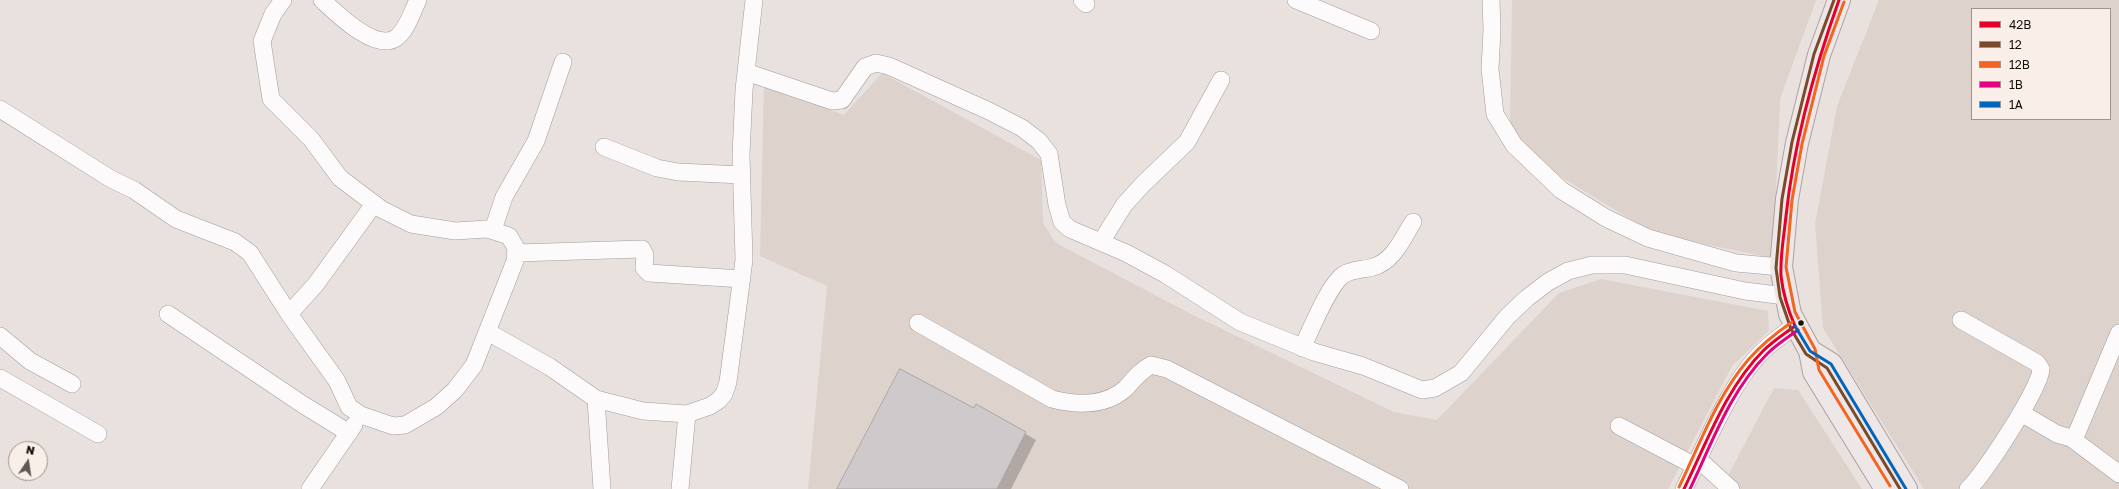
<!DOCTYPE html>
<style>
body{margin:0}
#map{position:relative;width:2119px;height:489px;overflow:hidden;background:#e8e1de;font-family:"Golos Text",sans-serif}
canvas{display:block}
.legend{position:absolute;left:1971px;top:8px;width:140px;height:112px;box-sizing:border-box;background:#f9eee8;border:1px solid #9d9590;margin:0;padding:5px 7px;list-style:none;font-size:12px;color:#120f0d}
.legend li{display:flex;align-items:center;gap:8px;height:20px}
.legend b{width:20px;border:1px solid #9d9590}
.north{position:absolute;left:8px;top:441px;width:40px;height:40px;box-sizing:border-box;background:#f9eee8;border:1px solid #9d9590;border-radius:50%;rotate:13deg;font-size:11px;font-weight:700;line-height:16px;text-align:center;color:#120f0d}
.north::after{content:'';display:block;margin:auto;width:14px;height:18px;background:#5d5856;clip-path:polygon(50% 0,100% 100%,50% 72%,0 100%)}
</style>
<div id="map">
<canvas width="2119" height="489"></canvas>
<ul class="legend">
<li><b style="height:5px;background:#e4002b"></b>42B</li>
<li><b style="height:5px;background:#7a4b2a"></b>12</li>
<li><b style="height:5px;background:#f26522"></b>12B</li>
<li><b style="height:5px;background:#e5007d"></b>1B</li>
<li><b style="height:5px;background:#0065bd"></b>1A</li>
</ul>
<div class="north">N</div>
</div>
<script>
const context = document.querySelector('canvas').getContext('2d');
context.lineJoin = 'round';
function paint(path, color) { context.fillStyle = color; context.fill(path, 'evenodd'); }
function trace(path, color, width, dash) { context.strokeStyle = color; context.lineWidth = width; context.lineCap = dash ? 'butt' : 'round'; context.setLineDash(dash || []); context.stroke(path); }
const built = new Path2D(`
 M 1512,0 L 1816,0 L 1780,99 L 1773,258 L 1655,234 L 1531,159 L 1510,127 Z
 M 1879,0 L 2119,0 L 2119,489 L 1924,489 L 1823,328 L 1815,224 L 1837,106 ZM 1972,9 L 2110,9 L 2110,119 L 1972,119 Z
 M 882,73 L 1041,160 L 1043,223 L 1056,243 L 1193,315 L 1394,412 L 1437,420 L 1559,293 L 1601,279 L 1768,311 L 1769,331 L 1732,366 L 1668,489 L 808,489 L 827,286 L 760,256 L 764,84 L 844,115 Z
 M 1774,388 L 1798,390 L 1862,489 L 1721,489 Z`);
const shadow = new Path2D(`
 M 976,405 L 1036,440 L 1011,489 L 838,489 L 974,409 Z`);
const building = new Path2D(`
 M 900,369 L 974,408 L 976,404 L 1026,432 L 997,489 L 837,489 Z`);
const minor = new Path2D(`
 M 322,0 C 336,13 375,52 396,38 C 407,30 412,12 418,0
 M 1082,0 L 1086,4
 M 1296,0 L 1371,31
 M 1491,0 L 1492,30 L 1490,69 L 1495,114 L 1514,145 L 1561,190 L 1606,218 L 1648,238 L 1736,263 L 1781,267
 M 746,72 L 832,101 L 842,100 L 865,67 L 876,63 L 889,66 L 989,111 L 1022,128 L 1039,141 L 1049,154 L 1057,205 L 1062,222 L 1070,229 L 1126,253 L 1165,274 L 1240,322 L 1314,352 L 1363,366 L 1422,390 L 1435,388 L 1461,373 L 1507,317 L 1527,298 L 1548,282 L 1568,271 L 1592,265 L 1625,265 L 1745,291 L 1785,296
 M 0,109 L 111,179 L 134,190 L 176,219 L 235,242 L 250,253 L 289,314 L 337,381 L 349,407 L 361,415 L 393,426 L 405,425 L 436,407 L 455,390 L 474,365 L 515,261 L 516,248 L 509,236 L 487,229 L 455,231 L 411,224 L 381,209 L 340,178 L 311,139 L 271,99 L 262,41 L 273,14 L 283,0
 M 604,147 L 657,168 L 678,172 L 742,175
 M 493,230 L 504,197 L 536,141 L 563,62
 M 1101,242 L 1124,205 L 1143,184 L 1187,142 L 1221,80
 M 517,253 L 642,249 L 645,255 L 644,268 L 649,273 L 742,279
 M 168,314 L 302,404 L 349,433
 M 289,314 L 316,284 L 374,204
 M 1961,320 L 2037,363 L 2041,369 C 2041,387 1983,476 1968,489
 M 918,323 L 1052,399 C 1076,405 1105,407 1126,388 C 1134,379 1140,371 1151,365 L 1167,369 L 1400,489
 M 488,332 L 550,367 L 596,399 L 643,411 L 687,414 L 710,406 L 719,400 L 724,394 L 728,382 L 744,260 L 741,155 L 744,90 L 754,0
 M 0,336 L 30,361 L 72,384
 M 1302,348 C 1311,330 1328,286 1343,275 C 1352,269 1363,270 1373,267 C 1393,262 1403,238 1413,222
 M 0,378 L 98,434
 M 596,399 L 602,489
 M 2021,413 L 2057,434 L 2071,438 L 2076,435 L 2119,333
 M 1619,426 L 1695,466
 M 2071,438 L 2119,474
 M 1698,459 L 1731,489
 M 310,489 L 354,425
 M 680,489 L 687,414
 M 1684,489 C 1704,449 1731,381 1763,351 C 1773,341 1784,334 1795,326`);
const major = new Path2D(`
 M 1839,0 L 1819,55 L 1797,143 L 1787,199 L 1781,267 L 1790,314 L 1810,351 L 1814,372 L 1886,489
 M 1810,351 L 1831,364 L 1906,489`);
const bus1 = new Path2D(`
 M 1795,326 C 1788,310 1783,294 1781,276 C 1780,256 1784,236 1786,216 C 1794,141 1814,70 1839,0
 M 1684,489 C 1707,442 1726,388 1763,351 C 1773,341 1784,334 1795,326`);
const bus2 = new Path2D(`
 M 1834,0 L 1814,54 L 1792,142 L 1782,199 L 1776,268 L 1780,297 L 1791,329 L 1806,354 L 1827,368 L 1900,489`);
const bus3 = new Path2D(`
 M 1844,2 L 1824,56 L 1802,144 L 1792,200 L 1786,267 L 1795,312 L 1815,349 L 1819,370 L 1890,486
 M 1679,487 C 1700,444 1717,396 1748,360 C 1761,345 1776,333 1792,322`);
const bus4 = new Path2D(`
 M 1690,489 C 1712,443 1730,391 1767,354 C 1776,345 1787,338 1798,330`);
const bus5 = new Path2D(`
 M 1795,326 L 1810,351 L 1831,364 L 1906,489`);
const markers = [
 [1801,323,3.5,"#120f0d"]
];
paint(built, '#ded2cc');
paint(shadow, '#0003');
paint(building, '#cecacb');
trace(building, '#aaa7a8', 1);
trace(minor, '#a29d9b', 18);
trace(major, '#aea1a1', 24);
trace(minor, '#fcfafa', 17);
trace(major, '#ede7e7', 22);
trace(bus1, '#e4002b', 3);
trace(bus2, '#7a4b2a', 3);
trace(bus3, '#f26522', 3);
trace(bus4, '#e5007d', 3);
trace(bus5, '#0065bd', 3);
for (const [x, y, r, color] of markers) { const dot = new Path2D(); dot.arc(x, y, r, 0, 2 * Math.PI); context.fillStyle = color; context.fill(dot); trace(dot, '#f9eee8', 1.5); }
</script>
